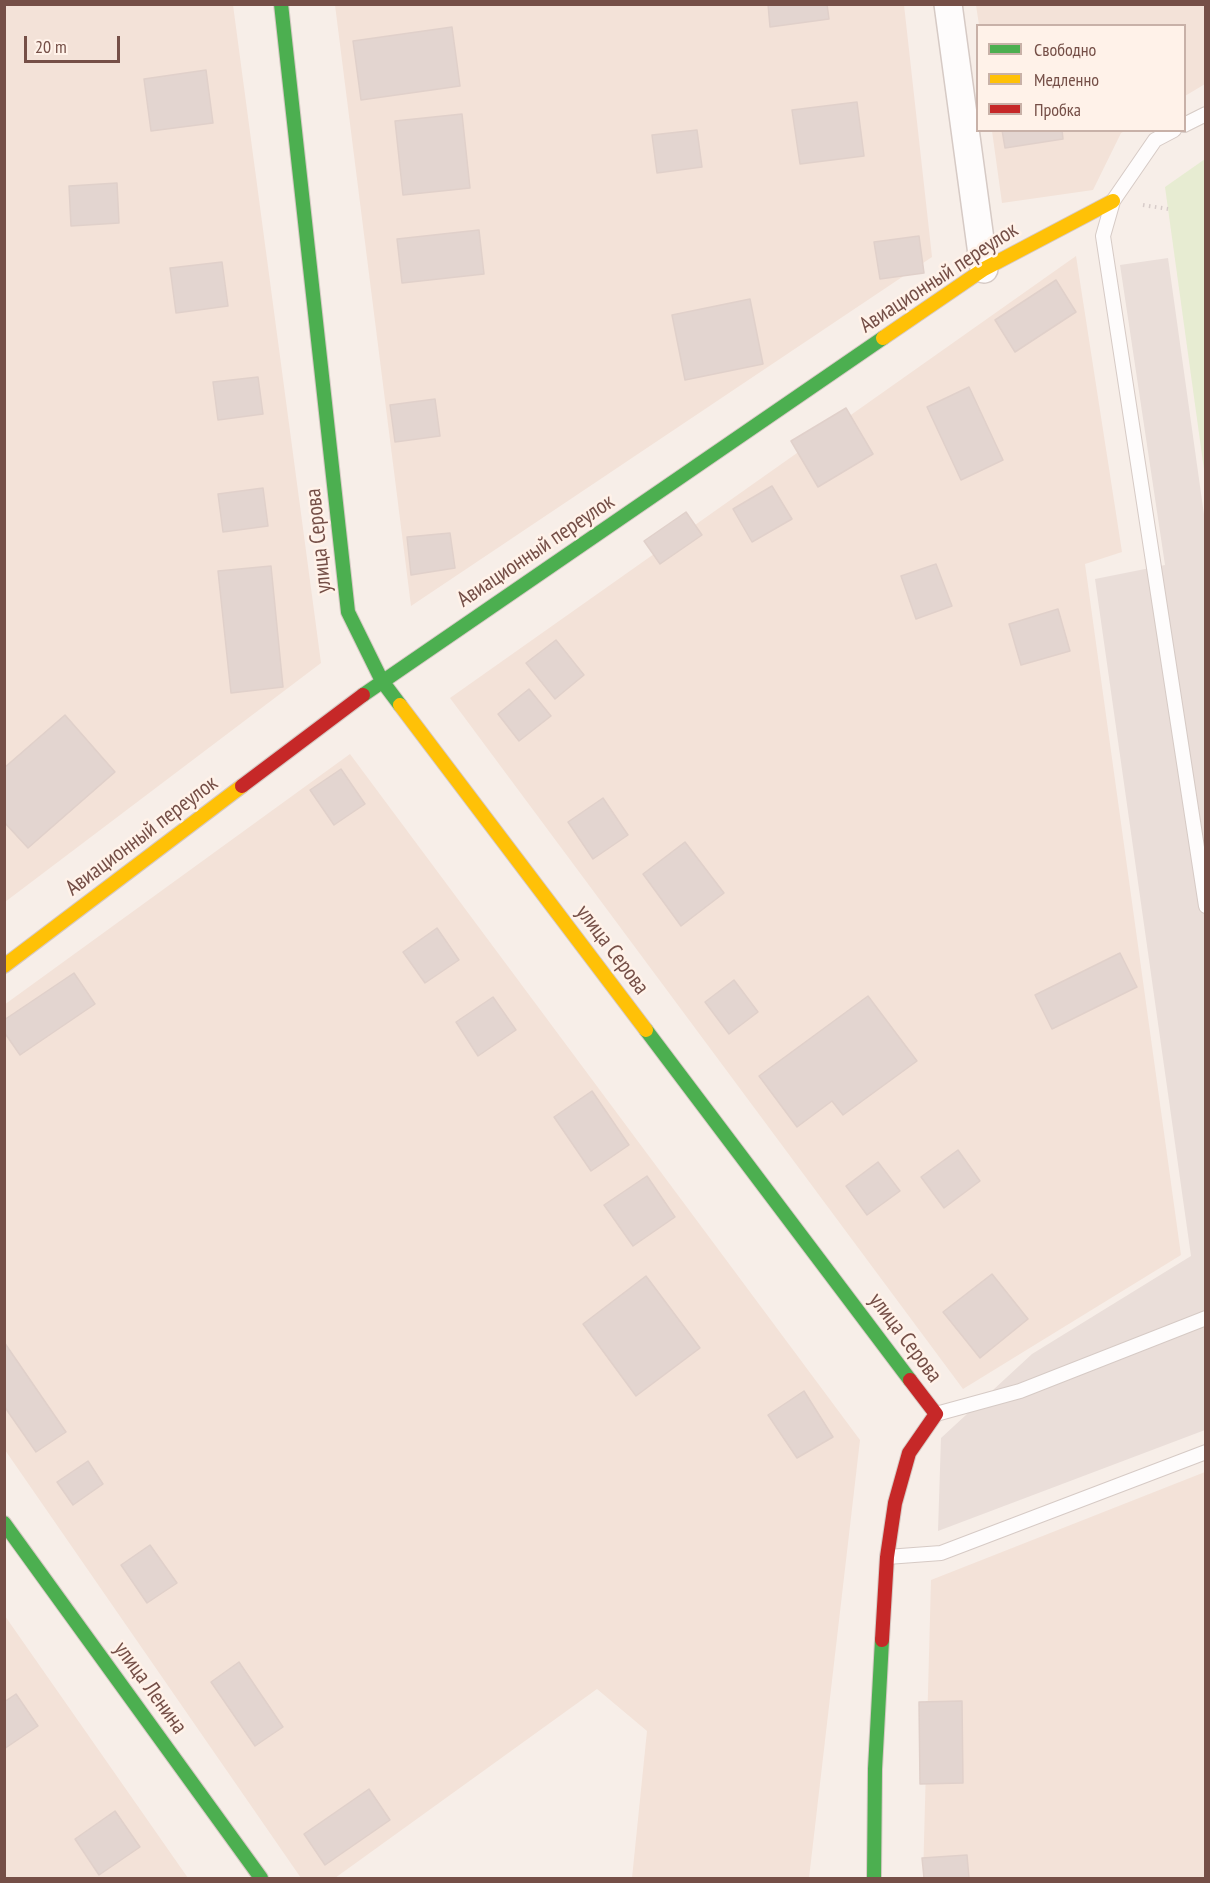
<!DOCTYPE html>
<meta charset="utf-8">
<style>
body{margin:0}
#map{position:relative;width:1210px;height:1883px;overflow:hidden;background:#f7eee8;font-family:"PT Sans Narrow",sans-serif}
canvas{display:block}
.frame{position:absolute;inset:0;border:6px solid #754f47;pointer-events:none}
.legend{position:absolute;left:976px;top:24px;width:210px;height:108px;box-sizing:border-box;background:#fff2e9;border:2px solid #c8b1a8;margin:0;padding:8px 10px;list-style:none;font-size:18px;color:#754f47}
.legend li{display:flex;align-items:center;gap:12px;height:30px}
.legend b{width:30px;border:2px solid #c8b1a8}
.scale{position:absolute;left:24px;top:36px;width:96px;height:27px;box-sizing:border-box;border:3px solid #754f47;border-top:0;padding-left:8px;font-size:18px;line-height:21px;white-space:nowrap;color:#754f47;-webkit-text-stroke:4px #fff2e9;paint-order:stroke}
</style>
<div id="map">
<canvas width="1210" height="1883"></canvas>
<div class="frame"></div>
<ul class="legend">
<li><b style="height:8px;background:#4caf50"></b>Свободно</li>
<li><b style="height:8px;background:#ffc107"></b>Медленно</li>
<li><b style="height:8px;background:#c62828"></b>Пробка</li>
</ul>
<div class="scale">20 m</div>
</div>
<script>
const context = document.querySelector('canvas').getContext('2d');
context.lineJoin = 'round';
function paint(path, color) { context.fillStyle = color; context.fill(path, 'evenodd'); }
function trace(path, color, width, dash) { context.strokeStyle = color; context.lineWidth = width; context.lineCap = dash ? 'butt' : 'round'; context.setLineDash(dash || []); context.stroke(path); }
function write(font, color, halo, rows, align = 'center') {
  context.font = font + ' "PT Sans Narrow",sans-serif'; context.lineWidth = 5; context.setLineDash([]); context.textBaseline = 'middle'; context.strokeStyle = halo; context.fillStyle = color; for (const [text, x, y, turn = 0] of rows) {
    context.save(); context.translate(x, y); context.rotate((+turn || 0) * Math.PI / 180); context.textAlign = isNaN(turn) ? turn : align; if (halo) context.strokeText(text, 0, 0); context.fillText(text, 0, 0); context.restore();
  }
}
const residential = new Path2D(`
 M 5,5 L 233,5 L 321,663 L 5,902 Z
 M 335,5 L 904,5 L 932,257 L 411,606 Z
 M 976,5 L 1205,5 L 1205,84 L 1185,96 L 1184,26 L 979,25 Z
 M 992,131 L 1125,131 L 1121,133 L 1093,190 L 1002,203 Z
 M 1076,256 L 1122,552 L 1085,564 L 1181,1255 L 963,1389 L 450,698 Z
 M 350,754 L 860,1440 L 809,1878 L 632,1878 L 647,1731 L 597,1689 L 335,1878 L 301,1878 L 5,1450 L 4,1005 Z
 M 1205,1472 L 1205,1878 L 923,1878 L 931,1580 Z
 M 5,1616 L 188,1878 L 5,1878 Z`);
const industrial = new Path2D(`
 M 1168,258 L 1206,529 L 1205,1430 L 938,1531 L 941,1438 L 1032,1354 L 1191,1256 L 1095,579 L 1165,565 L 1120,265 Z`);
const green = new Path2D(`
 M 1205,159 L 1205,477 L 1165,187 Z`);
const building = new Path2D(`
 M 768,4 L 827,4 L 829,19 L 770,27 Z
 M 452,27 L 460,86 L 361,100 L 353,41 Z
 M 206,70 L 213,123 L 151,131 L 144,79 Z
 M 857,102 L 864,156 L 800,164 L 792,110 Z
 M 462,114 L 470,188 L 403,195 L 395,121 Z
 M 697,130 L 702,167 L 657,173 L 652,135 Z
 M 1002,130 L 1062,130 L 1063,139 L 1005,148 Z
 M 117,183 L 119,223 L 71,226 L 69,186 Z
 M 479,230 L 484,274 L 402,283 L 397,239 Z
 M 919,236 L 924,273 L 880,279 L 874,242 Z
 M 222,262 L 228,306 L 176,313 L 170,268 Z
 M 1056,280 L 1076,312 L 1015,352 L 995,320 Z
 M 750,299 L 763,364 L 685,380 L 672,315 Z
 M 258,377 L 263,414 L 218,420 L 213,382 Z
 M 969,387 L 1003,460 L 961,480 L 927,407 Z
 M 435,399 L 440,436 L 395,442 L 390,405 Z
 M 846,408 L 873,454 L 818,487 L 791,441 Z
 M 772,486 L 792,519 L 752,542 L 733,509 Z
 M 263,488 L 268,526 L 223,532 L 218,494 Z
 M 686,512 L 702,535 L 660,564 L 644,541 Z
 M 450,533 L 455,568 L 411,575 L 407,537 Z
 M 936,564 L 952,606 L 916,619 L 901,576 Z
 M 271,566 L 283,687 L 231,693 L 218,571 Z
 M 1058,609 L 1070,651 L 1021,665 L 1009,624 Z
 M 556,640 L 584,675 L 555,699 L 526,663 Z
 M 529,689 L 551,716 L 519,741 L 498,714 Z
 M 65,715 L 115,772 L 28,848 L 4,822 L 4,768 Z
 M 341,769 L 365,804 L 334,825 L 310,790 Z
 M 603,798 L 628,835 L 593,859 L 568,822 Z
 M 685,842 L 724,893 L 681,926 L 643,874 Z
 M 437,928 L 459,960 L 425,983 L 403,952 Z
 M 1120,953 L 1137,987 L 1052,1029 L 1035,995 Z
 M 74,973 L 95,1004 L 20,1055 L 4,1032 L 4,1020 Z
 M 734,980 L 758,1012 L 729,1034 L 705,1002 Z
 M 868,996 L 917,1061 L 843,1115 L 832,1101 L 797,1127 L 759,1076 Z
 M 493,997 L 516,1030 L 478,1056 L 456,1022 Z
 M 592,1091 L 629,1145 L 591,1171 L 554,1117 Z
 M 958,1150 L 980,1181 L 944,1208 L 921,1177 Z
 M 878,1162 L 900,1191 L 867,1215 L 846,1186 Z
 M 647,1176 L 675,1217 L 633,1246 L 604,1205 Z
 M 992,1274 L 1028,1319 L 980,1358 L 943,1312 Z
 M 646,1276 L 700,1348 L 636,1396 L 583,1324 Z
 M 4,1342 L 66,1432 L 36,1452 L 4,1406 Z
 M 804,1391 L 833,1437 L 797,1458 L 768,1415 Z
 M 88,1461 L 103,1484 L 73,1505 L 57,1482 Z
 M 150,1545 L 177,1583 L 147,1603 L 121,1565 Z
 M 239,1662 L 283,1727 L 255,1746 L 211,1682 Z
 M 16,1694 L 38,1726 L 4,1749 L 4,1702 Z
 M 962,1701 L 963,1783 L 920,1784 L 919,1702 Z
 M 369,1789 L 390,1820 L 325,1865 L 304,1834 Z
 M 115,1811 L 140,1847 L 99,1875 L 75,1839 Z
 M 967,1855 L 969,1878 L 924,1878 L 922,1858 Z`);
const path = new Path2D(`
 M 1143,205 L 1168,209`);
const lane = new Path2D(`
 M 1184,125 L 1206,114
 M 1174,130 L 1155,140 L 1113,201 L 1103,236 L 1206,906
 M 936,1414 L 1020,1391 L 1206,1318
 M 887,1557 L 941,1553 L 1206,1452`);
const street = new Path2D(`
 M 948,4 L 984,269`);
const fast = new Path2D(`
 M 281,4 L 348,612 L 382,681 L 400,705
 M 363,695 L 883,338
 M 646,1030 L 910,1380
 M 4,1523 L 261,1878
 M 874,1878 L 875,1769 L 882,1640`);
const slow = new Path2D(`
 M 883,338 L 984,269 L 1113,201
 M 400,705 L 646,1030
 M 4,966 L 242,786`);
const jam = new Path2D(`
 M 242,786 L 363,695
 M 882,1640 L 887,1557 L 895,1503 L 909,1453 L 936,1414 L 910,1380`);
const streetNames = [
 ["Авиационный переулок",939,278,-33],
 ["улица Серова",319,541,-96],
 ["Авиационный переулок",536,551,-34],
 ["Авиационный переулок",142,836,-37],
 ["улица Серова",612,950,53],
 ["улица Серова",905,1338,53],
 ["улица Ленина",150,1688,54]
];
paint(residential, '#f3e2d8');
paint(industrial, '#eaded9');
paint(green, '#e7ecd2');
paint(building, '#e3d5d0');
trace(building, '#e0d0ca', 1.5);
trace(lane, '#d6cac5', 16);
trace(street, '#d6cac5', 30);
trace(fast, '#d6c9c4', 16);
trace(slow, '#d6c9c4', 16);
trace(jam, '#d6c9c4', 16);
trace(path, '#d7ccc9', 4, [1.5, 4.5]);
trace(lane, '#fefcfc', 14);
trace(street, '#fefcfc', 27);
trace(fast, '#4caf50', 14);
trace(slow, '#ffc107', 14);
trace(jam, '#c62828', 14);
write('22px', '#754f47', '#fff2e9', streetNames);
</script>
